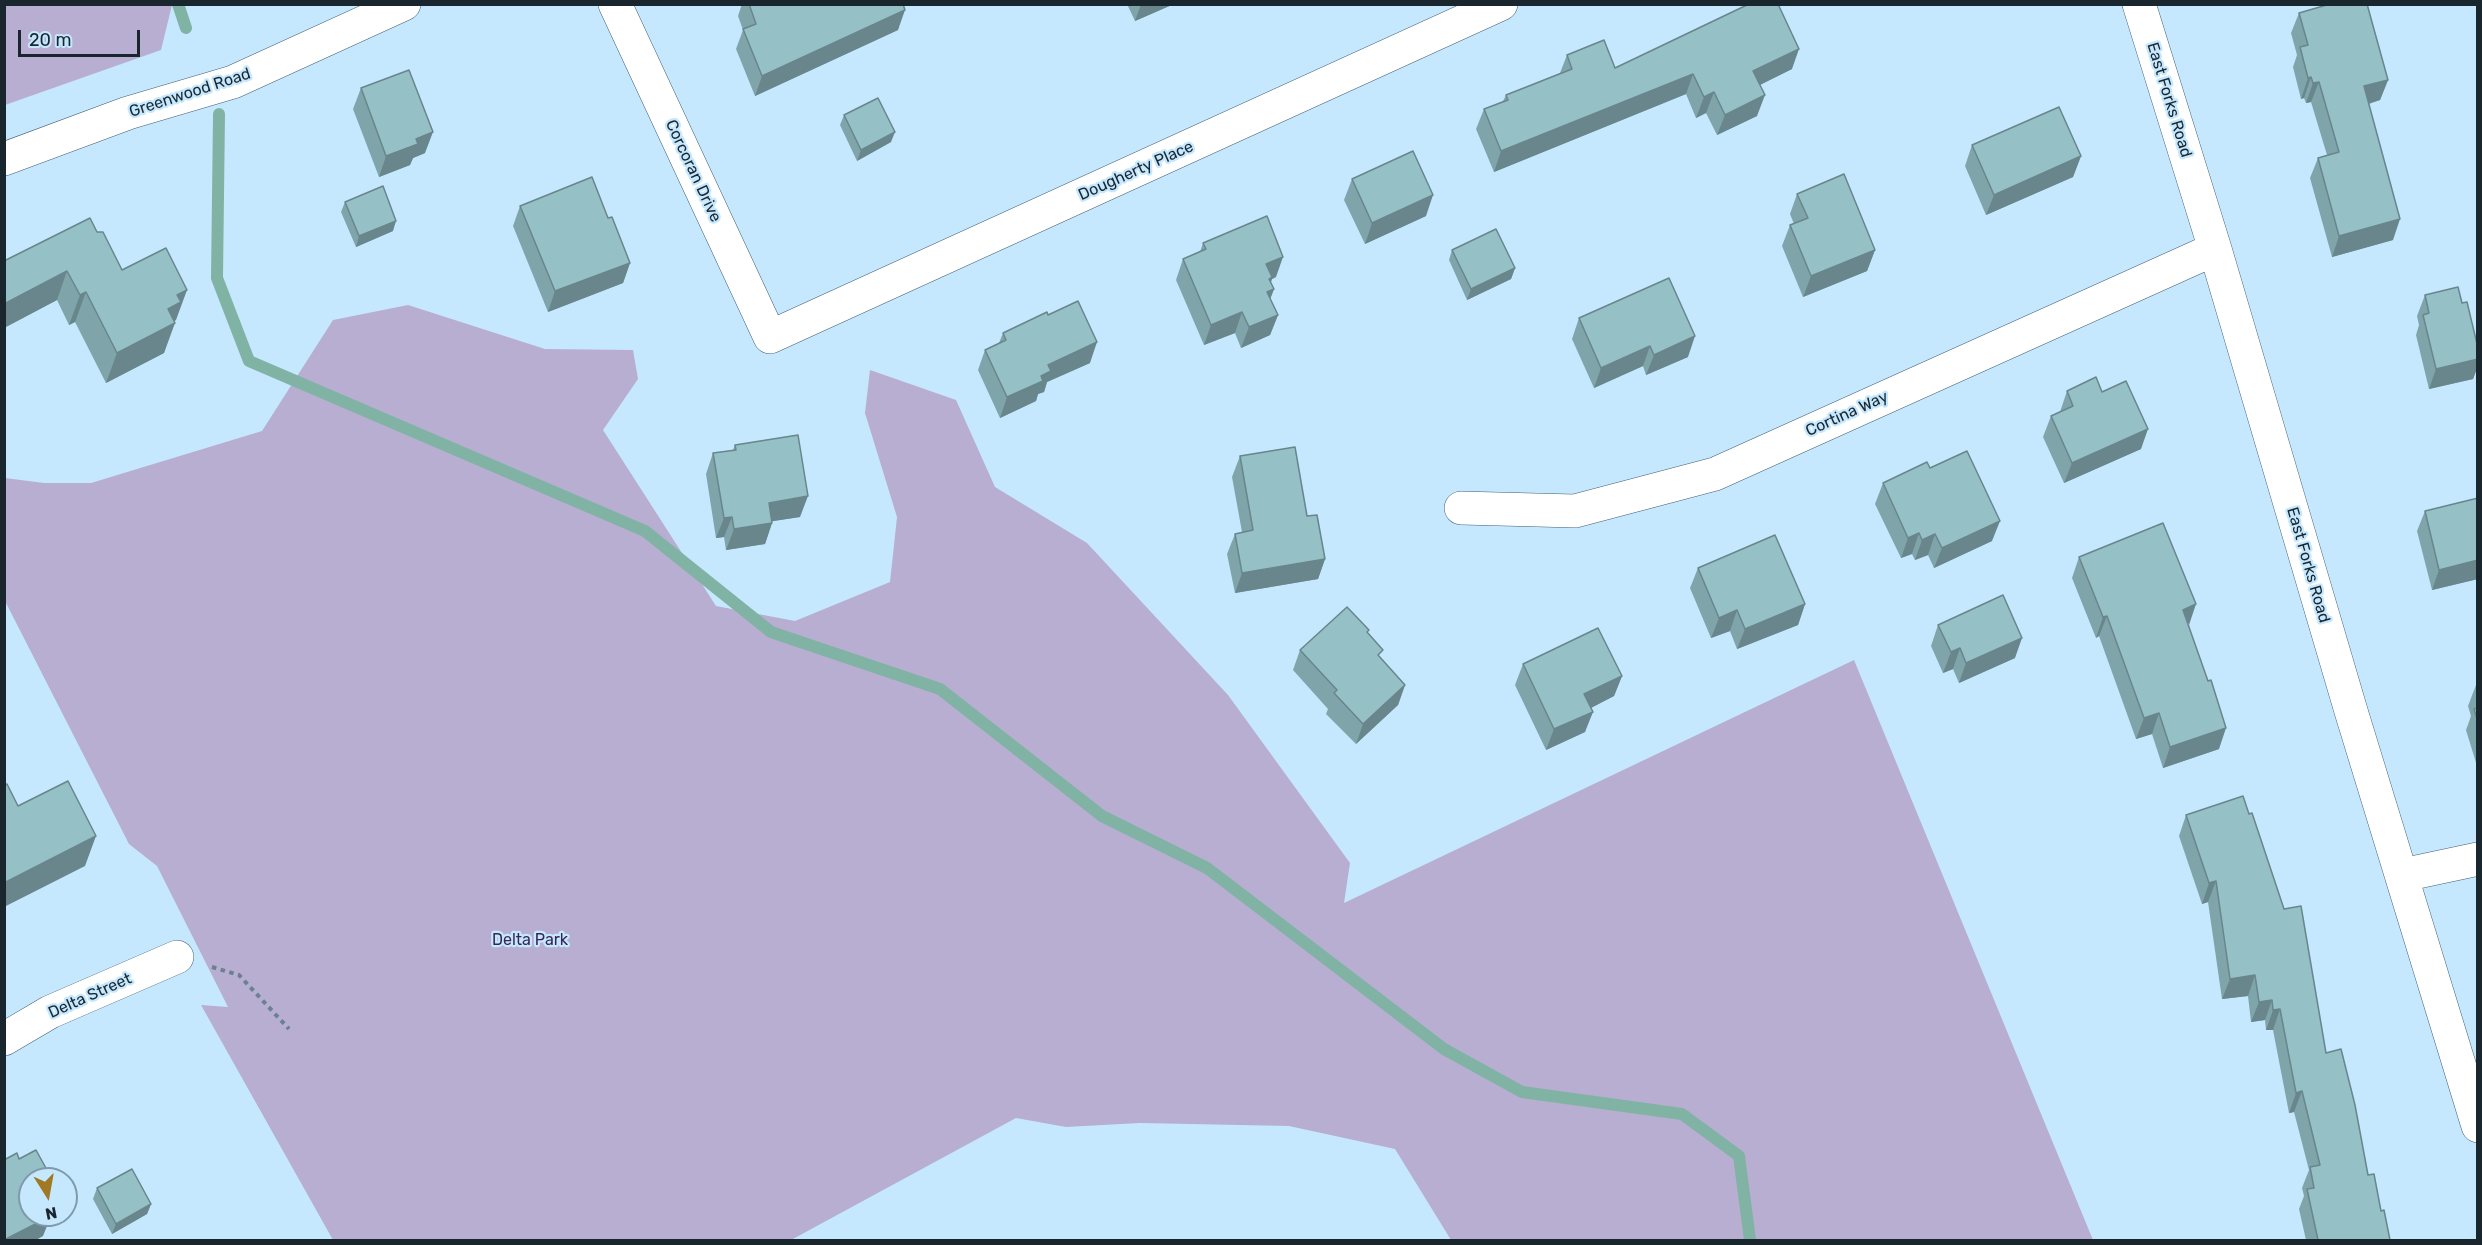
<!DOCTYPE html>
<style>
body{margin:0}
#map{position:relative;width:2482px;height:1245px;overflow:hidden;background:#c5e8ff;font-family:Rubik,sans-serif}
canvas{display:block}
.frame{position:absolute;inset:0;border:6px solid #19262e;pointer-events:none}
.north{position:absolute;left:18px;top:1167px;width:60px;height:60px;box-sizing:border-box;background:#c5e8ff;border:2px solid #809aab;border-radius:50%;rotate:169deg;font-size:16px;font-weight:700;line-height:24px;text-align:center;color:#19262e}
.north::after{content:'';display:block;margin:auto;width:21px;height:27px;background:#9f7926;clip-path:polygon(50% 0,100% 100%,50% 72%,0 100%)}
.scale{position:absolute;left:18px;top:30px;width:122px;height:27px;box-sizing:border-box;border:3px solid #19262e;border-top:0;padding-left:8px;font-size:18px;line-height:21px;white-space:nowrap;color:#19262e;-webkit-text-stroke:4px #c5e8ff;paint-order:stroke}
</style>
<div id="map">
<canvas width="2482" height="1245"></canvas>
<div class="frame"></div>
<div class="north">N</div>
<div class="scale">20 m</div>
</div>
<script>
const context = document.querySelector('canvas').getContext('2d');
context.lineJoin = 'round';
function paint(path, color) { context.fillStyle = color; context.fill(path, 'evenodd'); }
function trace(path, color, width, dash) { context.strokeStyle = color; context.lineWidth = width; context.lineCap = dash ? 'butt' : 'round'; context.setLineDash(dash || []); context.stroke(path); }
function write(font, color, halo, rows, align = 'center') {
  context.font = font + ' Rubik,sans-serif'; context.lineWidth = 4.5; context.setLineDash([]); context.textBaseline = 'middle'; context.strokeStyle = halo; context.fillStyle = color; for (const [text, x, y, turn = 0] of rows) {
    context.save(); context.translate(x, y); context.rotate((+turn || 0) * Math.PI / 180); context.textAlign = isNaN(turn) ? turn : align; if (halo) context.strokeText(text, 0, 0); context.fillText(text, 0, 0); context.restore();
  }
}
const green = new Path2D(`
 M 4,5 L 5,4 L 172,5 L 161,50 L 5,105 Z
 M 408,305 L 545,349 L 633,350 L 638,379 L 603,430 L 716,606 L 795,621 L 890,582 L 897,517 L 865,413 L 870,370 L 956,400 L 995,487 L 1087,543 L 1228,695 L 1350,863 L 1344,903 L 1854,660 L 2093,1240 L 1451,1240 L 1395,1149 L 1289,1126 L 1140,1123 L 1066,1127 L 1016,1118 L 791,1240 L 333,1240 L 201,1005 L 228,1007 L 157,866 L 129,844 L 5,601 L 5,478 L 44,483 L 91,483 L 262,431 L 333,320 Z`);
const stream = new Path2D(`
 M 178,4 L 186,28
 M 219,114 L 217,278 L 249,361 L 645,531 L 771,632 L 940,689 L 1102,816 L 1207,868 L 1444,1049 L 1522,1092 L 1682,1114 L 1739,1156 L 1750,1240`);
const path = new Path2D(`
 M 212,967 L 239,975 L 289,1029`);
const street = new Path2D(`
 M 615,4 L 770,337 L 1501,4
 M 2139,4 L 2215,249 L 2351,711 L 2478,1126
 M 4,159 L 128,113 L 233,82 L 404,4
 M 1461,508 L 1575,511 L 1715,474 L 2215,249
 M 2403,875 L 2478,859
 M 4,1039 L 50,1012 L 177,957`);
const wall = new Path2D(`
 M 742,4 L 903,4 L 898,30 L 755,96 L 736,49 L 743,30 L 738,16 Z
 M 1127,4 L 1174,4 L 1135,21 Z
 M 2299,13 L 2388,80 L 2380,100 L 2369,104 L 2393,240 L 2332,257 L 2310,178 L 2318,158 L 2327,155 L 2311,102 L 2306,103 L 2304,98 L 2301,99 L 2293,67 L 2297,55 L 2291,33 Z
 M 1567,55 L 1615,68 L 1792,69 L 1759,85 L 1757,116 L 1717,135 L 1706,113 L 1696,118 L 1686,94 L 1494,172 L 1476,129 L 1484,109 L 1503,101 L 1506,95 L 1560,73 Z
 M 361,88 L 425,153 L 413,158 L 410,165 L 379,177 L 353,109 Z
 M 844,115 L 891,142 L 857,161 L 840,125 Z
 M 1972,145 L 2081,156 L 2073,177 L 1986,215 L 1965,166 Z
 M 1352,179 L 1426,216 L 1365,244 L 1344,200 Z
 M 1797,194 L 1875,250 L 1867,271 L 1803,297 L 1782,246 L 1790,225 L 1794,224 L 1790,214 Z
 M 345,202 L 393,231 L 356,247 L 341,212 Z
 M 520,206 L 608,218 L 630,263 L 623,283 L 548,312 L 513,226 Z
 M 97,232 L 122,270 L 176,320 L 174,321 L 164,353 L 106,383 L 75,322 L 69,325 L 57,300 L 4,328 Z
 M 1203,243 L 1276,277 L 1272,279 L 1271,282 L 1274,289 L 1270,299 L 1278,315 L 1270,335 L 1241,348 L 1235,333 L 1204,345 L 1176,280 L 1183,259 L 1200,252 Z
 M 1452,250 L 1515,268 L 1511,279 L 1467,300 L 1449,260 Z
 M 2425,295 L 2462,303 L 2478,348 L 2478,366 L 2473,379 L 2429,389 L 2416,335 L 2419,325 L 2417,316 Z
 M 1048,315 L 1090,363 L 1047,382 L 1044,392 L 1038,394 L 1036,401 L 1000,418 L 978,370 L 985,350 L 999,343 L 1003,333 Z
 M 1579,318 L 1688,357 L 1646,375 L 1643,366 L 1594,388 L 1572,339 Z
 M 2067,391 L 2102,392 L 2141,449 L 2064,483 L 2043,437 L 2051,416 L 2060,412 Z
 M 735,445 L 800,517 L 772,521 L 772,523 L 765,544 L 726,550 L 724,537 L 716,538 L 706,474 L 713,453 L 733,450 Z
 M 1240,456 L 1307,516 L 1325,559 L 1318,579 L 1235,593 L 1227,554 L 1235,534 L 1242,532 L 1232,477 Z
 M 1930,468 L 1992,541 L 1934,568 L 1928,555 L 1915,560 L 1912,554 L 1901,558 L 1875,504 L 1883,483 Z
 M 2478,498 L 2478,579 L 2432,590 L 2417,531 L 2425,511 Z
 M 2079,557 L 2189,625 L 2219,749 L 2163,768 L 2152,734 L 2136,739 L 2099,636 L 2096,638 L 2072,578 Z
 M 1698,568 L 1805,604 L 1798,625 L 1737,649 L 1730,631 L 1711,638 L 1690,588 Z
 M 1938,625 L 2015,658 L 1959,683 L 1953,669 L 1943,673 L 1931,646 Z
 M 1368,633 L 1380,658 L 1405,685 L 1398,705 L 1356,744 L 1326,714 L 1328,709 L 1293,670 L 1300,650 Z
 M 1523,664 L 1622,676 L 1614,696 L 1591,708 L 1585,732 L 1546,750 L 1515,685 Z
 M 2476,685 L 2478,685 L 2478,766 L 2477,766 L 2466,730 L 2471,716 L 2468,706 Z
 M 2186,815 L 2326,1053 L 2368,1175 L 2381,1211 L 2390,1240 L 2306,1240 L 2299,1209 L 2304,1196 L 2302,1188 L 2309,1170 L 2294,1112 L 2289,1113 L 2273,1030 L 2266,1030 L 2265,1020 L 2251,1022 L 2248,996 L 2222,999 L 2208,902 L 2202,904 L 2179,836 Z
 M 97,1188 L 151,1204 L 147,1214 L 112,1234 L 93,1199 Z`);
const shadedWall = new Path2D(`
 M 1141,4 L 1174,4 L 1135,21 Z
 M 905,10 L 898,30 L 755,96 L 762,76 Z
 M 1799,49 L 1792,69 L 1746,92 L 1753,71 Z
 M 1693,74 L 1686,94 L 1494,172 L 1501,151 Z
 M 2311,77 L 2304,98 L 2301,99 L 2308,78 Z
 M 2388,80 L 2380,100 L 2357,107 L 2364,86 Z
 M 2319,82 L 2311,102 L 2306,103 L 2313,83 Z
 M 1714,92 L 1706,113 L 1696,118 L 1704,97 Z
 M 1765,95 L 1757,116 L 1717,135 L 1725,115 Z
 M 433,132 L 425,153 L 413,158 L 410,165 L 379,177 L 386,156 L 416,139 Z
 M 895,132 L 891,142 L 857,161 L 861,150 Z
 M 2081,156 L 2073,177 L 1986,215 L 1994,195 Z
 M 1433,195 L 1426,216 L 1365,244 L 1372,223 Z
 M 2400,219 L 2393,240 L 2332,257 L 2339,236 Z
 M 396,221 L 393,231 L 356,247 L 359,236 Z
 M 1875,250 L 1867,271 L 1803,297 L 1811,276 Z
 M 1283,257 L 1276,277 L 1272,279 L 1265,298 L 1266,264 Z
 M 630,263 L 623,283 L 548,312 L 555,291 Z
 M 1515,268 L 1511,279 L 1467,300 L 1471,289 Z
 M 67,271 L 57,300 L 4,328 L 4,304 Z
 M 1274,289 L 1266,310 L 1267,292 Z
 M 187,290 L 176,320 L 174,321 L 175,323 L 164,353 L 106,383 L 117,353 L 177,295 Z
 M 86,292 L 75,322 L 69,325 L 80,295 Z
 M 1242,312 L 1235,333 L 1204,345 L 1211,325 Z
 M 1278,315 L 1270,335 L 1241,348 L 1249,327 Z
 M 1695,336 L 1688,357 L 1646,375 L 1654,355 Z
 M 1097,342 L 1090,363 L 1047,382 L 1044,392 L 1038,394 L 1036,401 L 1000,418 L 1007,397 L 1041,376 L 1048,365 Z
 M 1650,346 L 1643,366 L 1594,388 L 1601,368 Z
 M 2478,359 L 2478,366 L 2473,379 L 2429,389 L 2436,369 Z
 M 2148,429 L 2141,449 L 2064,483 L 2072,463 Z
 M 808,496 L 800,517 L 761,523 L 769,503 Z
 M 732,517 L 724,537 L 716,538 L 724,518 Z
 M 2000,521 L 1992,541 L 1934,568 L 1942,548 Z
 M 772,523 L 765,544 L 726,550 L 734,529 Z
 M 1919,533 L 1912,554 L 1901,558 L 1908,538 Z
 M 1935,534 L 1928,555 L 1915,560 L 1922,540 Z
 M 1325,559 L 1318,579 L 1235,593 L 1242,573 Z
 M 2478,560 L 2478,579 L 2432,590 L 2439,570 Z
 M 1805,604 L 1798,625 L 1737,649 L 1745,629 Z
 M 2196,604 L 2189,625 L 2183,610 Z
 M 1737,610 L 1730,631 L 1711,638 L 1719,618 Z
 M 2107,616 L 2099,636 L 2096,638 L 2103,617 Z
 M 2022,638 L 2015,658 L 1959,683 L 1966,663 Z
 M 1960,648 L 1953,669 L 1943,673 L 1951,652 Z
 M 1622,676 L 1614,696 L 1577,715 L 1584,694 Z
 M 1405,685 L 1398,705 L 1356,744 L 1363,724 Z
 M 1593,712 L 1585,732 L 1546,750 L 1554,729 Z
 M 2159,713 L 2152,734 L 2136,739 L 2144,718 Z
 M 2226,728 L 2219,749 L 2163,768 L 2170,747 Z
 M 96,836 L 85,866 L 4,907 L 4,883 Z
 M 2216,881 L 2208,902 L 2202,904 L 2209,883 Z
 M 2255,975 L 2248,996 L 2222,999 L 2230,979 Z
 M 2272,1000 L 2265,1020 L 2251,1022 L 2259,1002 Z
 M 2280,1009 L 2273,1030 L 2266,1030 L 2273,1010 Z
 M 2302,1091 L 2294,1112 L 2289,1113 L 2296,1093 Z
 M 151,1204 L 147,1214 L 112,1234 L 116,1224 Z
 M 51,1216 L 43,1236 L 36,1240 L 5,1240 Z`);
const building = new Path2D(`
 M 749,4 L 903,4 L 905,10 L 762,76 L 743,29 L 756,24 Z
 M 1749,4 L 1778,4 L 1799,49 L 1753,71 L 1765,95 L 1725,115 L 1714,92 L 1704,97 L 1693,74 L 1501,151 L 1484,109 L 1508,100 L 1506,95 L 1572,69 L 1567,55 L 1604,40 L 1615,68 Z
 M 2330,4 L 2367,4 L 2388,80 L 2364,86 L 2400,219 L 2339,236 L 2318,158 L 2339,152 L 2319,82 L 2313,83 L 2311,77 L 2308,78 L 2300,47 L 2308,45 L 2299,13 Z
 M 409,70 L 433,132 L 416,139 L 418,144 L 386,156 L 361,88 Z
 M 878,98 L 895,132 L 861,150 L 844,115 Z
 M 2059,107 L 2081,156 L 1994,195 L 1972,145 Z
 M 1413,151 L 1433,195 L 1372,223 L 1352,179 Z
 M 1844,174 L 1875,250 L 1811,276 L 1790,225 L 1808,218 L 1797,194 Z
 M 592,177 L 608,218 L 612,217 L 630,263 L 555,291 L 520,206 Z
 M 383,186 L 396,221 L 359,236 L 345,202 Z
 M 1267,216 L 1283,257 L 1266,264 L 1272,277 L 1269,279 L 1274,289 L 1267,292 L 1278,315 L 1249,327 L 1242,312 L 1211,325 L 1183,259 L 1206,249 L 1203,243 Z
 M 90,218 L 97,232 L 103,232 L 122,270 L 166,248 L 187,290 L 177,295 L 181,302 L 168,309 L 175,323 L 117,353 L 86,292 L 80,295 L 67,271 L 4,304 L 4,261 Z
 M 1496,229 L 1515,268 L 1471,289 L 1452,250 Z
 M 1669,278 L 1695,336 L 1654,355 L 1650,346 L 1601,368 L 1579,318 Z
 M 2458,287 L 2462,303 L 2467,302 L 2478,348 L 2478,359 L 2436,369 L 2423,315 L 2429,313 L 2425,295 Z
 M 1078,301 L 1097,342 L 1048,365 L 1051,371 L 1041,376 L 1043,381 L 1007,397 L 985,350 L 1006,340 L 1003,333 L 1047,312 L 1048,315 Z
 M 2096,377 L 2102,392 L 2126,381 L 2148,429 L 2072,463 L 2051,416 L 2073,406 L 2067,391 Z
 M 798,435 L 808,496 L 769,503 L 772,523 L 734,529 L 732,517 L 724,518 L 713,453 L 736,450 L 735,445 Z
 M 1295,447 L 1307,516 L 1317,515 L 1325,559 L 1242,573 L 1235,534 L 1253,530 L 1240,456 Z
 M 1967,451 L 2000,521 L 1942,548 L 1935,534 L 1922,540 L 1919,533 L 1908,538 L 1883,483 L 1927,462 L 1930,468 Z
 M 2478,498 L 2478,560 L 2439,570 L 2425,511 Z
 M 2163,523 L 2196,604 L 2183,610 L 2208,681 L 2211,680 L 2226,728 L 2170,747 L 2159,713 L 2144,718 L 2107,616 L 2103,617 L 2079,557 Z
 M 1775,535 L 1805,604 L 1745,629 L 1737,610 L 1719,618 L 1698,568 Z
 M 2003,595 L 2022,638 L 1966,663 L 1960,648 L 1951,652 L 1938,625 Z
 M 1347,607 L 1369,630 L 1367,632 L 1383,650 L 1378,655 L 1405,685 L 1363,724 L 1334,693 L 1337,690 L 1300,650 Z
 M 1598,628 L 1622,676 L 1584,694 L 1593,712 L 1554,729 L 1523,664 Z
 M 2478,708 L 2478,722 L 2474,709 Z
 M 68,781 L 96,836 L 4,883 L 4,785 L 7,784 L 18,806 Z
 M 2243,796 L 2249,814 L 2252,813 L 2284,909 L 2301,906 L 2326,1053 L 2341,1049 L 2355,1105 L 2368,1175 L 2374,1174 L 2381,1211 L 2384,1210 L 2390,1240 L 2318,1240 L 2307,1189 L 2314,1188 L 2310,1167 L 2320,1165 L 2302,1091 L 2296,1093 L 2280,1009 L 2273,1010 L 2272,1000 L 2259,1002 L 2255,975 L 2230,979 L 2216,881 L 2209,883 L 2186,815 Z
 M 36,1150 L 52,1179 L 30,1179 L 30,1215 L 50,1215 L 51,1216 L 4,1240 L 4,1160 L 17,1153 L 19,1159 Z
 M 132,1169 L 151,1204 L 116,1224 L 97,1188 Z`);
const streetNames = [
 ["Greenwood Road",190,93,-18],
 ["East Forks Road",2169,100,73],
 ["Corcoran Drive",693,171,65],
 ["Dougherty Place",1136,171,-24],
 ["Cortina Way",1847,414,-24],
 ["East Forks Road",2308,565,74],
 ["Delta Street",90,996,-24]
];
const parkNames = [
 ["Delta Park",530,940]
];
paint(green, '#b8aed2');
trace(stream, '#81b3a5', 12);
trace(street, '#415f73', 34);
trace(path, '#698190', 4, [4.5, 4.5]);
trace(street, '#fff', 33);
paint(wall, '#7fa5aa');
paint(shadedWall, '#68868b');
paint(building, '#94c0c6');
trace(building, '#68868b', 1.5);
write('16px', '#19262e', '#c5e8ff', streetNames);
write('16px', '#382556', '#c5e8ff', parkNames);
</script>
